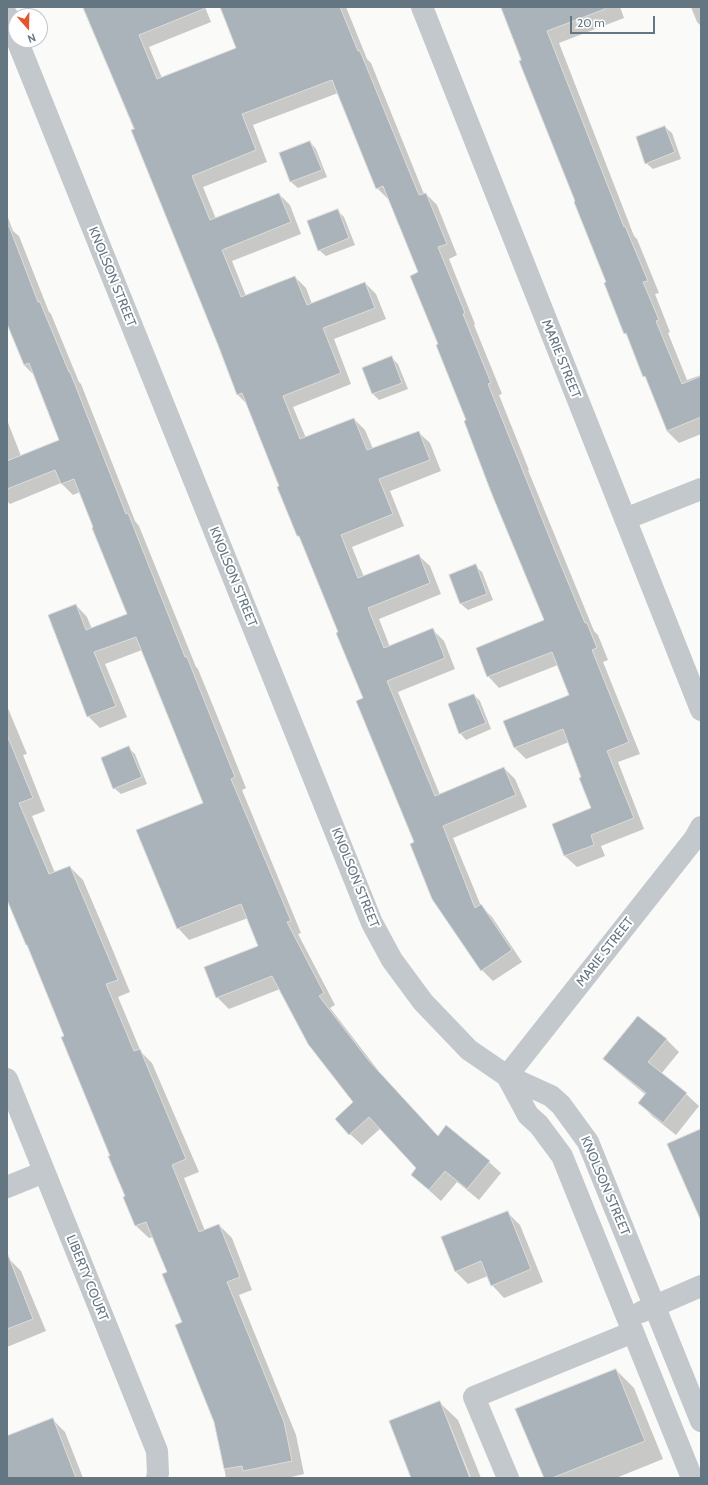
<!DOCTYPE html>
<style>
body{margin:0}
#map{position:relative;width:708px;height:1485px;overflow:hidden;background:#fafaf8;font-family:Cabin,sans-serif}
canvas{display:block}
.frame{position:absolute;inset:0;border:8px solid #657683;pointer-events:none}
.north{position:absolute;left:8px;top:8px;width:40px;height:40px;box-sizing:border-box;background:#fff;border:1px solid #c1c8cd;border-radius:50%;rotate:160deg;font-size:11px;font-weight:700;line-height:16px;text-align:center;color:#657683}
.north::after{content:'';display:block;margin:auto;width:14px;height:18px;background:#e4572e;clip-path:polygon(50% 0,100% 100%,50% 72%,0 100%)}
.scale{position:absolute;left:570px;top:16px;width:85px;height:18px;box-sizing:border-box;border:2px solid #657683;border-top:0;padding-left:5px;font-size:12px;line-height:14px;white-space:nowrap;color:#657683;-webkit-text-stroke:3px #fff;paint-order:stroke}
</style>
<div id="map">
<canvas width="708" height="1485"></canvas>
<div class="frame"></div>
<div class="north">N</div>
<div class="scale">20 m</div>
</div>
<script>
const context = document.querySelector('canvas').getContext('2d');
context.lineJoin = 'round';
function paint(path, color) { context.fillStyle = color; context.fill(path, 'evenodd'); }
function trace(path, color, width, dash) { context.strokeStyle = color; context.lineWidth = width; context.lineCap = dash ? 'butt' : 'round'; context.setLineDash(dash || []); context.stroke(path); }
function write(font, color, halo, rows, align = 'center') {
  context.font = font + ' Cabin,sans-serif'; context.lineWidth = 4; context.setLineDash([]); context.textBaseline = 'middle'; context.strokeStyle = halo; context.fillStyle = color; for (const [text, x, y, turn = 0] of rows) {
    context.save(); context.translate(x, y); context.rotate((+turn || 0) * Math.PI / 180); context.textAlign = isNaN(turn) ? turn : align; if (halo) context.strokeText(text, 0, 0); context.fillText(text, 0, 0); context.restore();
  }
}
const shadow = new Path2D(`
 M 85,7 L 205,7 L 211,22 L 149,47 L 162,78 L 237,48 L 232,7 L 346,7 L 367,59 L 371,63 L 424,194 L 426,194 L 437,205 L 457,255 L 449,259 L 475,324 L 474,325 L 502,394 L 499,395 L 529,470 L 528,470 L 594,631 L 598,635 L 608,660 L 603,662 L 640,754 L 618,762 L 644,829 L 601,846 L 605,856 L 577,867 L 565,856 L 553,825 L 593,809 L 569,742 L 526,759 L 515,748 L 505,722 L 570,696 L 558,665 L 499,688 L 488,676 L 545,621 L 439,345 L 420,273 L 390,199 L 388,199 L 377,188 L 338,93 L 253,125 L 267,162 L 203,187 L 216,219 L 279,194 L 290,205 L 301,234 L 232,261 L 246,296 L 295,277 L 306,288 L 312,304 L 365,283 L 376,294 L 386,319 L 334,339 L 351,384 L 293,407 L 306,438 L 354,419 L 365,430 L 373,449 L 418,432 L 430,443 L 441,471 L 390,491 L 404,526 L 352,547 L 364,577 L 418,555 L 430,566 L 441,594 L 379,619 L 390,647 L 433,630 L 444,641 L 455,669 L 398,692 L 440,795 L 504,768 L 515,779 L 527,807 L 453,838 L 481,906 L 492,917 L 522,962 L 493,981 L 482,970 L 415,843 L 340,633 L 302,540 L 298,536 L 281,487 L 248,405 L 238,395 L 136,129 Z
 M 502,7 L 620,7 L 624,18 L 559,43 L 634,236 L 637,239 L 659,293 L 655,294 L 670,332 L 668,333 L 687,380 L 701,375 L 701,434 L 679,443 L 667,431 L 646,378 L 644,376 L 628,336 L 625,333 L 608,282 Z
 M 691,7 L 701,7 L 701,26 L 697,22 Z
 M 665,127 L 672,133 L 681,159 L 653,169 L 646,163 Z
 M 310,142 L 316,149 L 327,177 L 298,188 L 291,182 L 280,154 Z
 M 338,211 L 344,217 L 355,245 L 326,256 L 319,250 Z
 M 7,215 L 13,231 L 19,236 L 49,312 L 51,314 L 79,382 L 81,384 L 135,521 L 139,526 L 196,667 L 198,669 L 218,718 L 246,788 L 242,790 L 301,933 L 298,934 L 335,1005 L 330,1008 L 381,1074 L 438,1137 L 489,1162 L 501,1173 L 479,1200 L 457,1182 L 441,1201 L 412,1175 L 417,1168 L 381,1128 L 362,1145 L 350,1134 L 354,1103 L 280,989 L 229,1009 L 217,997 L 260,946 L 248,918 L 189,940 L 178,928 L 205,804 L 142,650 L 105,664 L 127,717 L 100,728 L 88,716 L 76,605 L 87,617 L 92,629 L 128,615 L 80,492 L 73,495 L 61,483 L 10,504 L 7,501 L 7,420 L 21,456 L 60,441 L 35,376 L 24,365 L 7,322 Z
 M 392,358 L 398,364 L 408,389 L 379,400 L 373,394 Z
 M 475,566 L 482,572 L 493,600 L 468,610 L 461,604 L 450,576 Z
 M 474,695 L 480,701 L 491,729 L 466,740 L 460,733 Z
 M 7,706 L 27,754 L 23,755 L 45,811 L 32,816 L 55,873 L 70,867 L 83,880 L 109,941 L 130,992 L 118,997 L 141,1052 L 152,1063 L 199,1172 L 184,1178 L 205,1231 L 219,1225 L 232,1238 L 252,1290 L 239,1295 L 296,1435 L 304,1474 L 287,1478 L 226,1478 L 215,1421 L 168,1272 L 153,1237 L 149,1238 L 136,1226 L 111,1156 L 65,1037 L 29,947 L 7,899 Z
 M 129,748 L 135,754 L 147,784 L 121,794 L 114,788 Z
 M 666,1039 L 679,1052 L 661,1074 L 686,1094 L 699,1106 L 676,1135 L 652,1116 L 640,1103 L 646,1095 L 617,1071 L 604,1059 Z
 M 507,1212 L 520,1225 L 543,1282 L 504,1298 L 492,1285 L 488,1276 L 468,1284 L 455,1271 Z
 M 7,1258 L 8,1258 L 21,1271 L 46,1331 L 7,1347 Z
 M 616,1370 L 634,1388 L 663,1459 L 616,1478 L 545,1478 Z
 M 439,1402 L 458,1420 L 481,1478 L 471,1478 L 449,1423 L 447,1423 L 469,1478 L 413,1478 Z
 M 52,1419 L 65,1432 L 83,1478 L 7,1478 L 7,1437 Z`);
const building = new Path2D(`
 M 83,7 L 206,7 L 206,8 L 139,35 L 157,79 L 236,48 L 220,7 L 340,7 L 358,51 L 360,51 L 419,195 L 426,193 L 447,244 L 438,247 L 465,313 L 463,314 L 491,383 L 488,384 L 555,551 L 585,623 L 587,623 L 597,648 L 592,650 L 629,742 L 607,751 L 634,818 L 591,835 L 594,845 L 564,856 L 552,824 L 591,808 L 579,778 L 581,777 L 563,729 L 514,748 L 503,721 L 569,695 L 552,652 L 487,677 L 476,648 L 544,620 L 491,492 L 464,421 L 466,420 L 436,345 L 438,344 L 410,276 L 418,272 L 383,186 L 376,189 L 332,80 L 242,114 L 256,150 L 192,176 L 210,220 L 279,193 L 291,222 L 222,250 L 241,297 L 295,276 L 307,305 L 365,282 L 375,308 L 323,328 L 341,373 L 283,396 L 300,439 L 354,418 L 367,450 L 419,431 L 430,460 L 379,479 L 393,514 L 341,535 L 358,578 L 419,554 L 430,583 L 368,608 L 384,648 L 433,628 L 445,658 L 387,681 L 435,796 L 504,767 L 516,795 L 443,826 L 475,908 L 481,904 L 512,950 L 481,971 L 432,899 L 410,844 L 414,842 L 356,701 L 363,698 L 336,633 L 338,632 L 299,536 L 297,536 L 277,487 L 279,486 L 242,393 L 237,395 L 218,345 L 131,130 L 134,129 Z
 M 501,7 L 605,7 L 605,9 L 547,31 L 624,227 L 625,226 L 648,281 L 643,282 L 659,320 L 656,321 L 682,384 L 701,376 L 701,417 L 667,431 L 645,376 L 643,377 L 626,333 L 624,334 L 604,283 L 606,282 L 574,202 L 575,201 L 519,61 L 521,60 Z
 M 665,126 L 675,152 L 645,164 L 636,137 Z
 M 310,141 L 322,170 L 290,182 L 279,153 Z
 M 338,209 L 349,238 L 318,251 L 307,221 Z
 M 7,226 L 9,226 L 38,302 L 40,302 L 69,372 L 70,372 L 126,514 L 128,513 L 185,657 L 187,657 L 206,705 L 235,777 L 231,779 L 291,921 L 287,922 L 324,993 L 319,996 L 369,1061 L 438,1136 L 446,1125 L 490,1161 L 467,1189 L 445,1171 L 429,1190 L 411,1175 L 416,1168 L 369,1117 L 349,1135 L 335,1119 L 353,1102 L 308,1044 L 272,976 L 216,998 L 204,967 L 258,946 L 241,904 L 177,929 L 136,830 L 203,803 L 136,637 L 94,652 L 116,706 L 87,717 L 48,615 L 76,604 L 86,630 L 127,614 L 92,528 L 93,527 L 74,479 L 61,484 L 55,470 L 7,489 L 7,461 L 59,440 L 29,363 L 24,365 L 7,324 Z
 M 392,356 L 402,383 L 372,394 L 362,368 Z
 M 476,564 L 487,594 L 460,604 L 449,575 Z
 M 474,694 L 486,723 L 459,734 L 448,704 Z
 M 7,735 L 33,798 L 19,803 L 49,874 L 70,866 L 118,980 L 106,984 L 134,1051 L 140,1049 L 186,1159 L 172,1165 L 199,1232 L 219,1224 L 240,1277 L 227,1282 L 284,1422 L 292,1461 L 243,1471 L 242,1466 L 224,1469 L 214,1422 L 175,1325 L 182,1322 L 162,1274 L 167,1272 L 146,1222 L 135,1226 L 123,1197 L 125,1196 L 108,1156 L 110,1156 L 61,1037 L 64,1036 L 27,945 L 26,945 L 7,900 Z
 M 129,746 L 142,777 L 113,789 L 101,758 Z
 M 638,1016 L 667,1039 L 648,1062 L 687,1093 L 663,1123 L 638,1103 L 646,1093 L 603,1059 Z
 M 701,1129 L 701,1221 L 667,1144 Z
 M 508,1211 L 531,1269 L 491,1286 L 481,1261 L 455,1272 L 441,1237 Z
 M 8,1255 L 33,1319 L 7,1329 L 7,1256 Z
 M 616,1369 L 645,1441 L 552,1478 L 544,1478 L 515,1409 Z
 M 440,1401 L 470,1478 L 411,1478 L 389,1421 Z
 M 53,1418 L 76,1478 L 7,1478 L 7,1436 Z`);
const minor = new Path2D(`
 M 422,7 L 701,710
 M 7,15 L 16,38
 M 17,40 L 372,923 L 392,960 L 423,1002 L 469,1050 L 507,1076 L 551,1096 L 561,1105 L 588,1142 L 701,1421
 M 625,519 L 701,489
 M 507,1076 L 528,1115 L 539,1125 L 562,1156 L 692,1478
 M 507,1076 L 695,838 L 701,827
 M 7,1079 L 157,1451 L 158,1473 L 157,1478
 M 7,1187 L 44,1172
 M 641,1312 L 701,1286
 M 508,1478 L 474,1397 L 633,1332`);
const streetNames = [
 ["KNOLSON STREET",112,277,68],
 ["MARIE STREET",561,359,68],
 ["KNOLSON STREET",233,577,68],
 ["KNOLSON STREET",355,878,68],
 ["MARIE STREET",605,952,-52],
 ["KNOLSON STREET",605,1186,67],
 ["LIBERTY COURT",87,1278,68]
];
paint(shadow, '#0003');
paint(building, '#aab3b9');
trace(building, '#dcdcda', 1);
trace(minor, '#c3c8cc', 22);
write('13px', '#657683', '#fff', streetNames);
</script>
